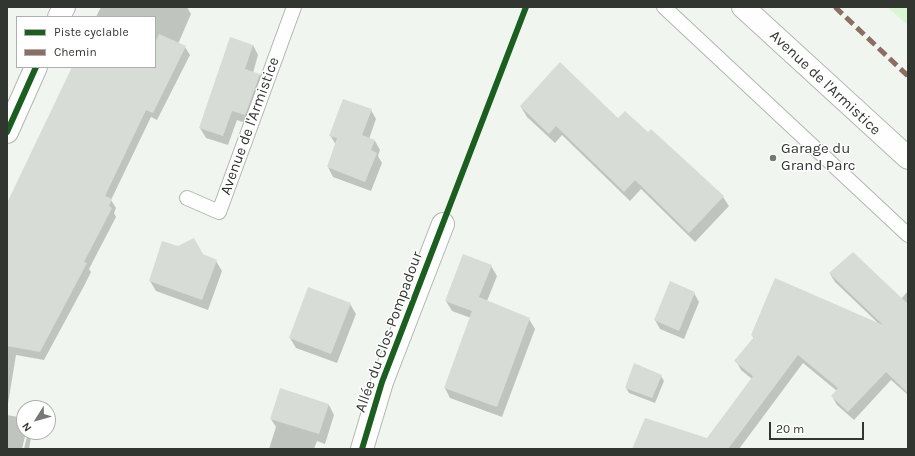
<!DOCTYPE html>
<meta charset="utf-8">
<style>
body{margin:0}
#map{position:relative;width:915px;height:456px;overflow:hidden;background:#f0f6ef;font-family:Karla,sans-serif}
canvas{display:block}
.frame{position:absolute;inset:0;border:8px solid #323631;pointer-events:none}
.legend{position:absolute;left:16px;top:16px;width:140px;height:52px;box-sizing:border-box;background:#fff;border:1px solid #adafad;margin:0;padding:5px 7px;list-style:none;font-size:12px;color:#323631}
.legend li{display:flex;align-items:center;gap:8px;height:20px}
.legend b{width:20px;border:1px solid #adafad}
.north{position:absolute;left:16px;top:400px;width:40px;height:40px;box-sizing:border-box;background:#fff;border:1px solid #adafad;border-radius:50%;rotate:233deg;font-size:11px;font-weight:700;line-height:16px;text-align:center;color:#323631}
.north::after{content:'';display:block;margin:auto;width:14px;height:18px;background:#747974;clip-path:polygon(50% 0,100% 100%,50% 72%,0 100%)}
.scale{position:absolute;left:769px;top:422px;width:95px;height:18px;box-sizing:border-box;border:2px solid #323631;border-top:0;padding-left:5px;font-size:12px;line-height:14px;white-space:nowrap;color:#323631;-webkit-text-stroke:3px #fff;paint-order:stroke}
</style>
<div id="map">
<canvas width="915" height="456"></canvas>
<div class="frame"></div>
<ul class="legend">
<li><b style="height:5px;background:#1b5e20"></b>Piste cyclable</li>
<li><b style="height:5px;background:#8d6e63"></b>Chemin</li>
</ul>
<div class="north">N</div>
<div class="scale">20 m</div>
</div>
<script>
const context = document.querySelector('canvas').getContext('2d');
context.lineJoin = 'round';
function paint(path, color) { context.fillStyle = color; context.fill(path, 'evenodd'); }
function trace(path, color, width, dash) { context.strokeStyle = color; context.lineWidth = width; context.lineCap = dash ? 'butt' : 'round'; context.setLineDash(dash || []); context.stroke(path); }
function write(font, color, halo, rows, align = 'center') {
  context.font = font + ' Karla,sans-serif'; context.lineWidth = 3; context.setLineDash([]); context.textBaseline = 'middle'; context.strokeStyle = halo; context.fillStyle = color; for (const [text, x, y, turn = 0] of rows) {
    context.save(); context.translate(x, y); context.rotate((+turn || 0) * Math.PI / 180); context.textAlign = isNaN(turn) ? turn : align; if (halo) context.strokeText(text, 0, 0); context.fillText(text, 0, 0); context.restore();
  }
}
const green = new Path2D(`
 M 887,7 L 908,7 L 908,25 Z`);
const shadow = new Path2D(`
 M 101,7 L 187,7 L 191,14 L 178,44 L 185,47 L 190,55 L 157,120 L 151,117 L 111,200 L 116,208 L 114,213 L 116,217 L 89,269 L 91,272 L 84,286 L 44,360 L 16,355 L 7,410 L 7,207 L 73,67 L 155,67 L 155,17 L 96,17 Z
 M 253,45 L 258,55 L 253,73 L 260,75 L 265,85 L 251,125 L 237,120 L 228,145 L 206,138 L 200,128 Z
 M 521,107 L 618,119 L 648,133 L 723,197 L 729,206 L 695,242 L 641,189 L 630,201 L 562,135 L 555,143 L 527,117 Z
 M 371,110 L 376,119 L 369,139 L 375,141 L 380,150 L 378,156 L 382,163 L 371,191 L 333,177 L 328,167 L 336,145 L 330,135 Z
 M 203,255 L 216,261 L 222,271 L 208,310 L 156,291 L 150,281 Z
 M 491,266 L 497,276 L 487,301 L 529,319 L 535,329 L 502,417 L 450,398 L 445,388 L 471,318 L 452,311 L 446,301 Z
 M 830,274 L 901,299 L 908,291 L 908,395 L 891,380 L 854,420 L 837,405 L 832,396 L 837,391 L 803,363 L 739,449 L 633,449 L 707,439 L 752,379 L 741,370 L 736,361 L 754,339 L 752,335 L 879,324 L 835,282 Z
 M 694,293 L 699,302 L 684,339 L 660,329 L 655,320 Z
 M 350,304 L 356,314 L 337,363 L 296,348 L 290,338 Z
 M 661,376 L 664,381 L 655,403 L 629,393 L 626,388 Z
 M 329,405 L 334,415 L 325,444 L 317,441 L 314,449 L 269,449 L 276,427 L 271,419 Z
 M 7,415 L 24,418 L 24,432 L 26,432 L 22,449 L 7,449 Z
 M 28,432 L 32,432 L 29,449 L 24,449 Z`);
const building = new Path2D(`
 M 159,34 L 186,46 L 153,113 L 146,110 L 105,196 L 112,199 L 109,206 L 112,208 L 84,262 L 87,263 L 40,352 L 7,346 L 7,203 L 72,67 L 155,67 L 155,43 Z
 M 230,37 L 253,45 L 245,69 L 260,74 L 245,115 L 232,111 L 223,136 L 199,128 Z
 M 560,62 L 618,118 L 625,111 L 648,132 L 651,129 L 724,196 L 689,233 L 635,180 L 624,192 L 556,126 L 549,134 L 520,106 Z
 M 343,99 L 372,109 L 362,135 L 375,140 L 371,150 L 377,153 L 365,182 L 327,167 L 337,138 L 329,136 Z
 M 194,238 L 203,254 L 217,260 L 202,300 L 149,281 L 162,241 L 178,246 Z
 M 853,252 L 908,304 L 908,393 L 886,372 L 848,412 L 831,396 L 838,388 L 798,355 L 728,449 L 632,449 L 645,418 L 707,438 L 753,376 L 734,361 L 754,337 L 751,335 L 775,278 L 883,325 L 829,273 Z
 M 463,254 L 492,265 L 479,297 L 530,318 L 497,407 L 444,388 L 472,311 L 445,301 Z
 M 670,281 L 695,292 L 679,331 L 654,320 Z
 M 308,287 L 351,303 L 331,354 L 289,338 Z
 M 634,363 L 662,375 L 652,398 L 625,388 Z
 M 280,388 L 329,404 L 319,434 L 270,419 Z`);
const lane = new Path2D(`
 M 664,7 L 908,235
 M 187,198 L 219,212 L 294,7`);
const street = new Path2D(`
 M 59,17 L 64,7
 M 7,132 L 36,67
 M 362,449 L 382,382 L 443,224`);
const secondary = new Path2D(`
 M 743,7 L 908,158`);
const quiet = new Path2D(`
 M 835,7 L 908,76`);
const cycleway = new Path2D(`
 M 7,132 L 36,67
 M 362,449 L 382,382 L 526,7`);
const markers = [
 [773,158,4,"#747974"]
];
const streetNames = [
 ["Avenue de l'Armistice",825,83,43],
 ["Avenue de l'Armistice",250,126,-70],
 ["Allée du Clos Pompadour",389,332,-70]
];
const poiNames = [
 ["Garage du",781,149],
 ["Grand Parc",781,166]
];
paint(green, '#d9f5d2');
paint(shadow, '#0003');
paint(building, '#d7dcd6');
trace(lane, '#b2b7b1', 16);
trace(street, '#b2b7b1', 24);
trace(secondary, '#b2b7b1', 24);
trace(lane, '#fdfefd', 14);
trace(street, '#fdfefd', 22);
trace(secondary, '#fdfefd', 22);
trace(quiet, '#8d6e63', 5, [10, 5]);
trace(cycleway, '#1b5e20', 6);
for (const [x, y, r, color] of markers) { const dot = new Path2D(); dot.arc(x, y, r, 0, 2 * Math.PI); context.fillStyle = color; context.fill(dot); trace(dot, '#fff', 1.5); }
write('15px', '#323631', '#fff', streetNames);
write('15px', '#323631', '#fff', poiNames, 'left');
</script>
